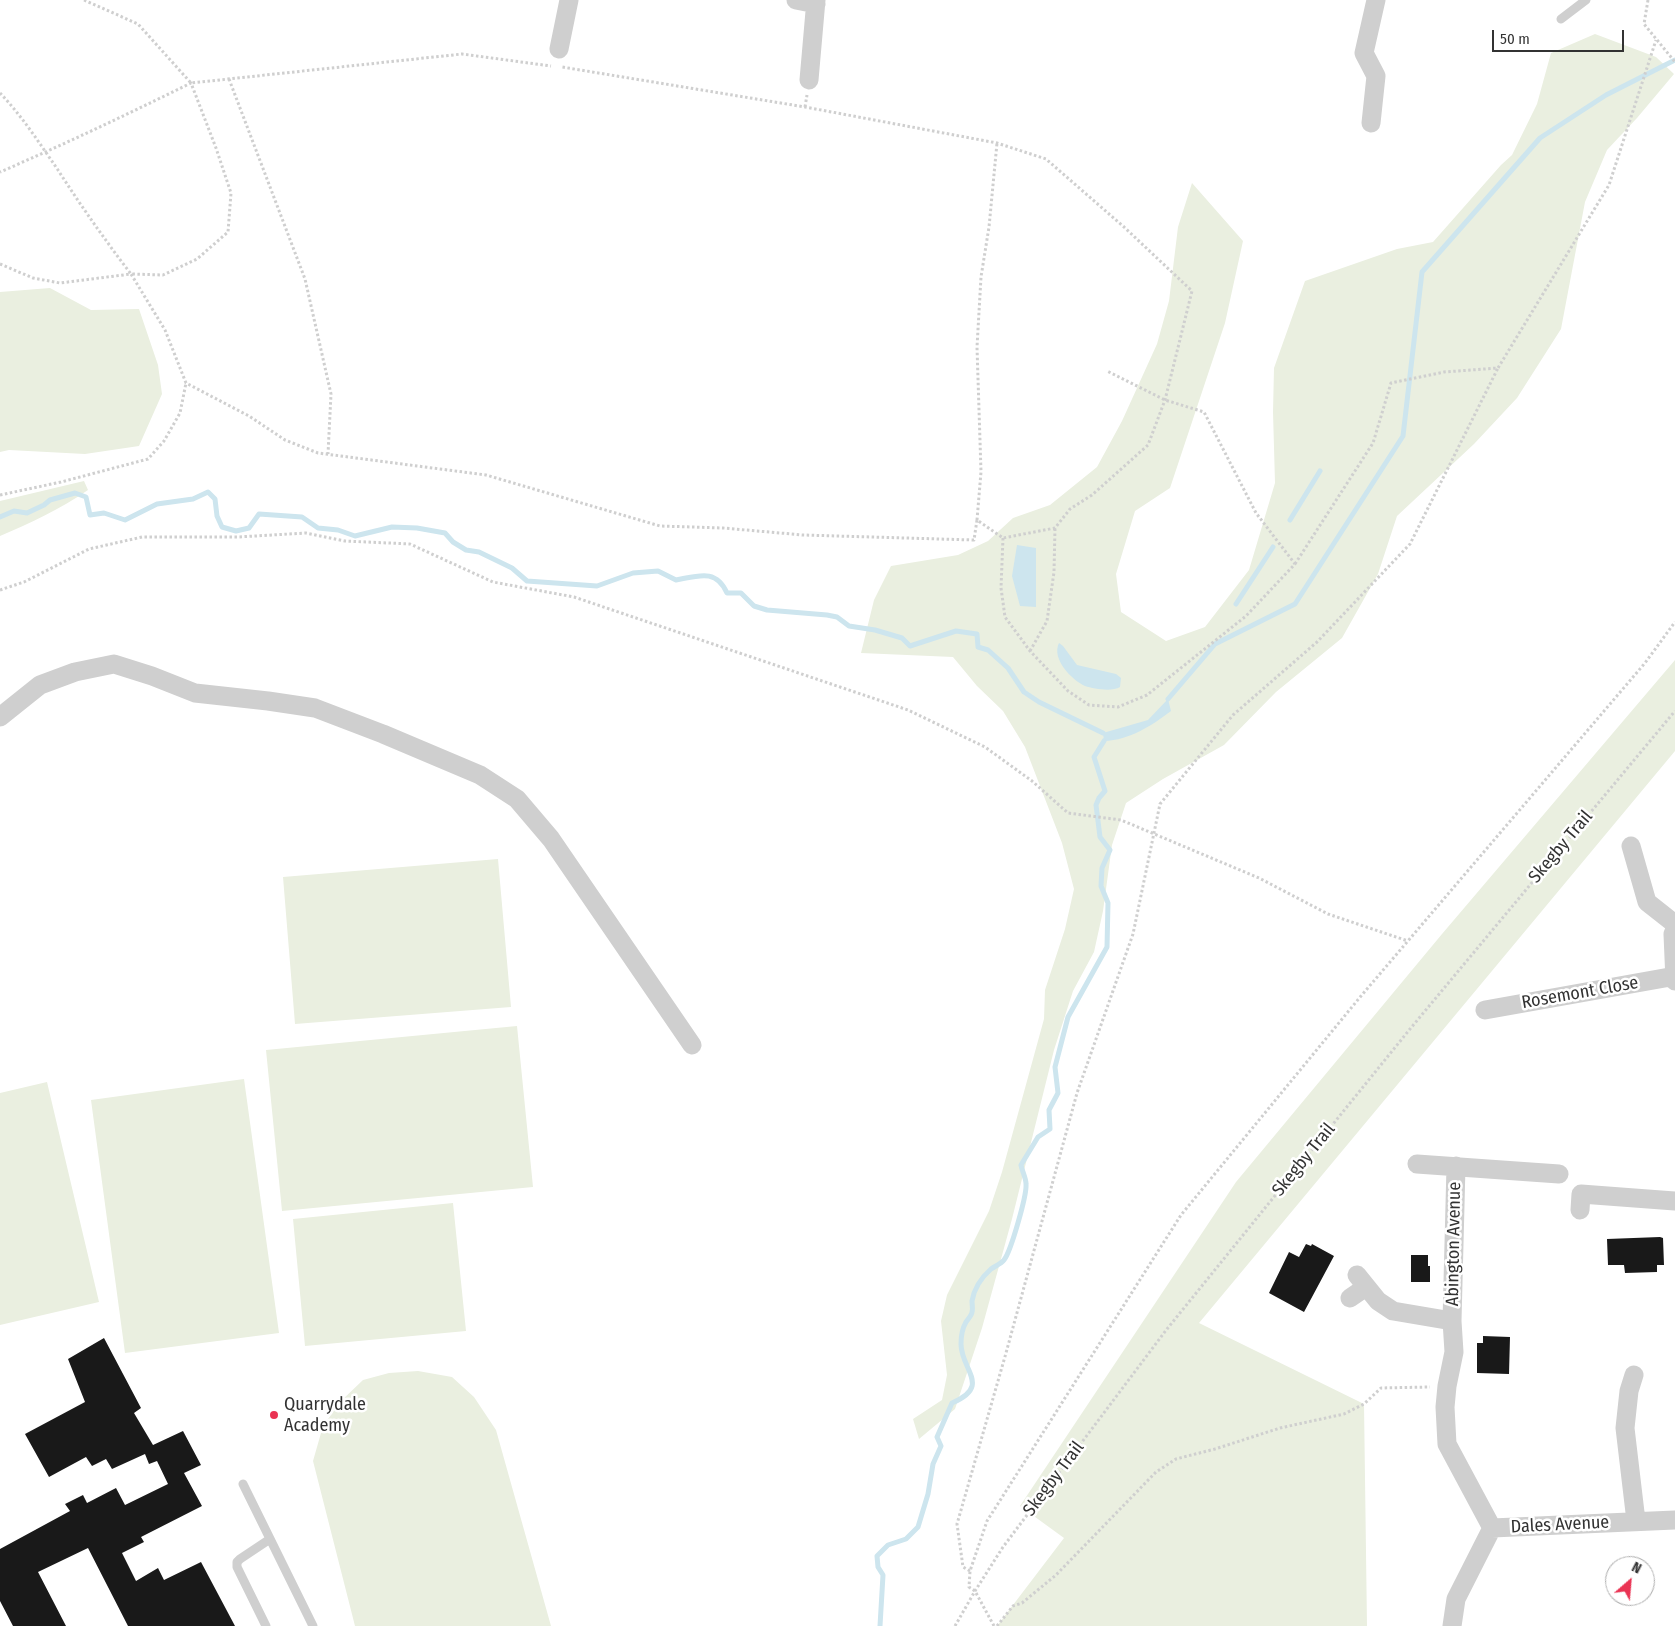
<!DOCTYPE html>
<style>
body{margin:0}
#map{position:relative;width:1675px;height:1626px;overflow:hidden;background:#fff;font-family:"Fira Sans Condensed",sans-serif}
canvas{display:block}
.north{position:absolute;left:1605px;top:1556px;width:50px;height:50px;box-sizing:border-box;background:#fff;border:1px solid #adadad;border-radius:50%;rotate:27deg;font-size:14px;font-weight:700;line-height:20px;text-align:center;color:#323232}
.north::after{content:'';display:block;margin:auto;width:18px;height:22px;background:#ea3353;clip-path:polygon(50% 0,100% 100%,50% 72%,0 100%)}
.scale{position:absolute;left:1492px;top:30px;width:132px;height:22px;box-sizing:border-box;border:2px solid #323232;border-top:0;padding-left:6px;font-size:15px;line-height:18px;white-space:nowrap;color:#323232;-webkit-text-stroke:4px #fff;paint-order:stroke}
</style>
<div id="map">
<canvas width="1675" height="1626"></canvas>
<div class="north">N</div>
<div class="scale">50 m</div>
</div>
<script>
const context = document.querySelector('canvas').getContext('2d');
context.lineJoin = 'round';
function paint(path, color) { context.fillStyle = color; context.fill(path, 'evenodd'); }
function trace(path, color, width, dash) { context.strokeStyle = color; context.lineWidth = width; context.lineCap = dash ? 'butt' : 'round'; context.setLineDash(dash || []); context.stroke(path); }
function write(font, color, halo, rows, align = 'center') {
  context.font = font + ' "Fira Sans Condensed",sans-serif'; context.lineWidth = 5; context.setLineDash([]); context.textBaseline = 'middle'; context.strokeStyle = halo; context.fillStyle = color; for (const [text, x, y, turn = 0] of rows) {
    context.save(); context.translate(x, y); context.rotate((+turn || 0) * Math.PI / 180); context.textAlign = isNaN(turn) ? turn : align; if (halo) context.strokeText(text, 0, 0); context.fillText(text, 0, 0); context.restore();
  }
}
const green = new Path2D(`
 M 1595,34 L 1656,57 L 1674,74 L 1637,118 L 1607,150 L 1585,202 L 1561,329 L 1517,398 L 1474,444 L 1397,516 L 1378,574 L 1342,638 L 1276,692 L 1224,745 L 1163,779 L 1126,803 L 1112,845 L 1103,911 L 1094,952 L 1073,991 L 1054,1050 L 1012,1219 L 982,1328 L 955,1409 L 919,1439 L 913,1419 L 942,1400 L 947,1375 L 941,1321 L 947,1295 L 989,1211 L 1002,1172 L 1044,1019 L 1045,990 L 1065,929 L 1074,889 L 1062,843 L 1025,747 L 1003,711 L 977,686 L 953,657 L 861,653 L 874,600 L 891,566 L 958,555 L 988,541 L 1013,518 L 1050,505 L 1097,467 L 1122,421 L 1157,344 L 1169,301 L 1178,227 L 1192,183 L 1243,241 L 1225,323 L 1170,488 L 1135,511 L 1116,574 L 1121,612 L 1166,641 L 1205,627 L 1249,570 L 1275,483 L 1273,412 L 1274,368 L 1305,281 L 1397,249 L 1433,242 L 1501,165 L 1512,155 L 1537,104 L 1551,53 Z
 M 50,288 L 91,310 L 139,309 L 158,365 L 162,394 L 139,446 L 85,454 L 9,450 L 0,452 L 0,292 Z
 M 84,481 L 88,490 C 60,509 31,523 0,536 L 0,501 Z
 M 1675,660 L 1675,751 L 1199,1323 L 1364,1404 L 1367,1626 L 997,1626 L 1064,1538 L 1020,1506 L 1236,1182 L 1442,934 Z
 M 498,859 L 511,1007 L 295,1024 L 283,877 Z
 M 517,1026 L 533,1187 L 282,1211 L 266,1050 Z
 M 244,1079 L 279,1333 L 125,1353 L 91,1100 Z
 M 47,1082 L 99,1302 L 0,1325 L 0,1093 Z
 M 453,1203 L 466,1331 L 305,1346 L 293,1219 Z
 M 418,1371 L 452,1377 L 474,1397 L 496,1430 L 551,1626 L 355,1626 L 313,1461 L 323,1426 L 341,1401 L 363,1380 L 389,1373 Z`);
const water = new Path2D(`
 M 1017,545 L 1036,548 L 1036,607 L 1020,606 L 1012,576 Z
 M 1059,643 L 1063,646 L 1077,665 L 1116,674 L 1121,678 L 1120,687 C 1112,692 1094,689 1085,686 C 1072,680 1051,659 1059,643 Z
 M 1168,699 L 1171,711 C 1151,726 1130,740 1104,741 L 1103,733 L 1148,720 Z`);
const stream = new Path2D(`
 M 0,517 L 14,511 L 27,513 L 44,505 L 50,500 L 75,493 L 86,497 L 90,515 L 104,513 L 125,520 L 157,504 L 193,499 L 208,492 L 215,499 L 217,516 L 222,527 L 236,531 L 249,528 L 259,514 L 302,517 L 318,528 L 338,530 L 355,536 L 392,527 L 417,528 L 445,533 L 453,542 L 466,550 L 479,552 L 512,568 L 527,581 L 597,586 L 633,573 L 658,571 L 676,580 C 698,576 716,568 727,593 L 741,593 L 754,606 L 767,610 L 827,615 L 837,617 L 849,626 L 875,630 L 902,638 L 910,646 L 956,631 L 977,634 L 978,647 L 988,650 L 1008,668 L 1024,692 L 1039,702 L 1103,733
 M 1290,520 L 1320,471
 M 1236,604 L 1273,547
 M 1168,699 L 1215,644 L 1295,604 L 1403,436 L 1422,272 L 1540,138 L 1606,95 L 1675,60
 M 880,1626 L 883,1575 L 878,1567 L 877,1556 L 888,1545 L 906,1539 L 918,1527 L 928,1494 L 933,1464 L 941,1446 L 937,1437 L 952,1403 C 992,1386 961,1370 961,1344 C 961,1336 962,1329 966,1322 C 968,1319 972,1315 972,1312 C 973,1309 972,1304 972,1301 C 974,1289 982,1277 991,1269 C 995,1266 1001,1264 1004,1260 C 1011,1251 1027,1195 1026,1184 C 1026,1178 1022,1171 1021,1165 L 1038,1137 L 1050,1129 L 1049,1110 L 1058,1093 L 1055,1067 L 1068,1017 L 1107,947 L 1108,903 L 1101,886 L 1102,868 L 1110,850 L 1100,837 L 1096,805 L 1099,798 L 1105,791 L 1094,757 L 1104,741`);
const building = new Path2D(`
 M 1660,1237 L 1663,1238 L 1664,1265 L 1657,1265 L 1657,1272 L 1625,1273 L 1624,1265 L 1608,1265 L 1607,1239 Z
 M 1306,1244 L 1311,1246 L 1312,1244 L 1334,1256 L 1304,1312 L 1269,1293 L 1289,1252 L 1299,1257 Z
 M 1411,1255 L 1428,1255 L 1428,1266 L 1430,1266 L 1430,1282 L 1411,1282 Z
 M 1483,1336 L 1510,1337 L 1509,1374 L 1477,1373 L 1477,1343 L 1483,1343 Z
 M 104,1338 L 141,1408 L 134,1413 L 153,1445 L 183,1431 L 201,1465 L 184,1473 L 202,1506 L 141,1537 L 144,1542 L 122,1553 L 136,1581 L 158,1568 L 164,1580 L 201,1562 L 235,1626 L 128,1626 L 88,1548 L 38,1572 L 66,1626 L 13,1626 L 0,1601 L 0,1549 L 70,1511 L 65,1504 L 83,1495 L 87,1503 L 116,1488 L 125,1505 L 168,1484 L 157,1461 L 149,1464 L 145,1454 L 112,1469 L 106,1459 L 92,1466 L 86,1457 L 49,1477 L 25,1434 L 85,1402 L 68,1359 Z`);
const path = new Path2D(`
 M 84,0 L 138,24 L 191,83 L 462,54 L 551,66
 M 1648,0 L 1644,24 L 1675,62
 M 229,79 L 305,279 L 331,394 L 328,454
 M 0,93 C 22,116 40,144 58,170 C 81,206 105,240 131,274 L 163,275 L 197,259 L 228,232 L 231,193 L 216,148 L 191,83 C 128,114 65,144 0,172
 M 805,107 L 807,95
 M 0,264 L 33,278 L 60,283 L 131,274 L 165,330 L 186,383 L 249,416 L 285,440 L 318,453 L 486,475 L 660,526 L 723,528 L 803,535 L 974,540 L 977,520 L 1003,538 L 1055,528 L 1070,509 L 1092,495 L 1148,445 L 1165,400 L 1192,291 L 1124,227 L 1046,159 L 997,143 L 805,107 L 562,67
 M 0,495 L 61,482 L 148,459 L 164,441 L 180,413 L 186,383
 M 977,520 L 981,472 L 977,347 L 981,277 L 989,227 L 997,143
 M 1003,538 L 1001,588 L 1005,617 L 1030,651 L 1068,691 L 1089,705 L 1118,707 L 1147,695 L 1246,616 L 1295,564 L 1256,513 L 1204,412 L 1165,400 L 1107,371
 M 1295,564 L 1373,443 L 1391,383 L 1444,372 L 1498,368 L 1609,185 L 1656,40
 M 0,590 L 24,582 L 89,549 L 142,537 L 238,537 L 306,533 L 345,541 L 410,544 L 493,582 L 574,597 L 908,710 L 985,747 L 1032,781 L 1068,813 L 1121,820 L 1259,878 L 1328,914 L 1408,941
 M 1030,651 L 1047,621 L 1054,572 L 1055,528
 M 970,1571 L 963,1567 L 957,1524 L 1006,1353 L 1077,1093 L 1133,934 L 1160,804 L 1233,715 L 1317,642 L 1410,544 L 1498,368
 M 955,1626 L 975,1591 L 1003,1547 L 1167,1329 L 1410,1029 L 1675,711
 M 994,1626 L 975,1591 L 969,1587 L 970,1571 L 987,1521 L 1181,1215 L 1361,996 L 1645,663 L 1675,622
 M 997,1626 L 1013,1606 L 1022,1603 L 1056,1575 L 1156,1472 L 1176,1459 L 1215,1449 L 1280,1428 L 1344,1414 L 1364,1404 L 1381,1388 L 1430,1387`);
const service = new Path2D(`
 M 1561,19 L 1586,0
 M 243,1484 L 313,1626
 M 266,1626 L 237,1567 L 237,1562 L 240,1559 L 270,1539`);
const minor = new Path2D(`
 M 796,0 L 816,4
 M 559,49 L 569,0
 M 809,80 L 816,0
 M 1371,123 L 1376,76 L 1364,53 L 1376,0
 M 0,717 L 40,685 L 75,672 L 114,664 L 152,676 L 195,693 L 268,701 L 315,708 L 383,734 L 480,775 L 517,799 L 551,839 L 692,1045
 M 1631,846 L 1647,902 L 1675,924
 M 1675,930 L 1673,934 L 1675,981
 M 1485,1010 L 1675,976
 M 1417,1164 L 1559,1174
 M 1456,1166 L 1452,1321 L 1454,1352 L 1447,1386 L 1445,1407 L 1447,1444 L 1492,1528
 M 1580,1210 L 1581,1194 L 1675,1201
 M 1357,1275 L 1378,1301 L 1393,1311 L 1452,1321
 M 1350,1298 L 1366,1287
 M 1634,1375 L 1629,1391 L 1625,1428 L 1636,1521
 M 1452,1626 L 1456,1599 L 1492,1528 L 1675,1520`);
const markers = [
 [274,1415,5,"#ea3353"]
];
const streetNames = [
 ["Skegby Trail",1561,847,-50],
 ["Rosemont Close",1580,993,-10],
 ["Skegby Trail",1304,1160,-51],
 ["Abington Avenue",1454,1244,-89],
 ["Skegby Trail",1054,1479,-53],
 ["Dales Avenue",1560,1525,-3]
];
const poiNames = [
 ["Quarrydale",284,1405],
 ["Academy",284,1426]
];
paint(green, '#eaefe0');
paint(water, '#cde5ee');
trace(stream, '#cde5ee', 5);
paint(building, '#191919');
trace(path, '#cfcfcf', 3, [2.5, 2.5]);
trace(service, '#cfcfcf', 9);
trace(minor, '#cfcfcf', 19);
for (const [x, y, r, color] of markers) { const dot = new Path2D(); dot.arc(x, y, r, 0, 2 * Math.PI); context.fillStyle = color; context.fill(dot); trace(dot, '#fff', 2); }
write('18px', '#323232', '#fff', streetNames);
write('18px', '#323232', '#fff', poiNames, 'left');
</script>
